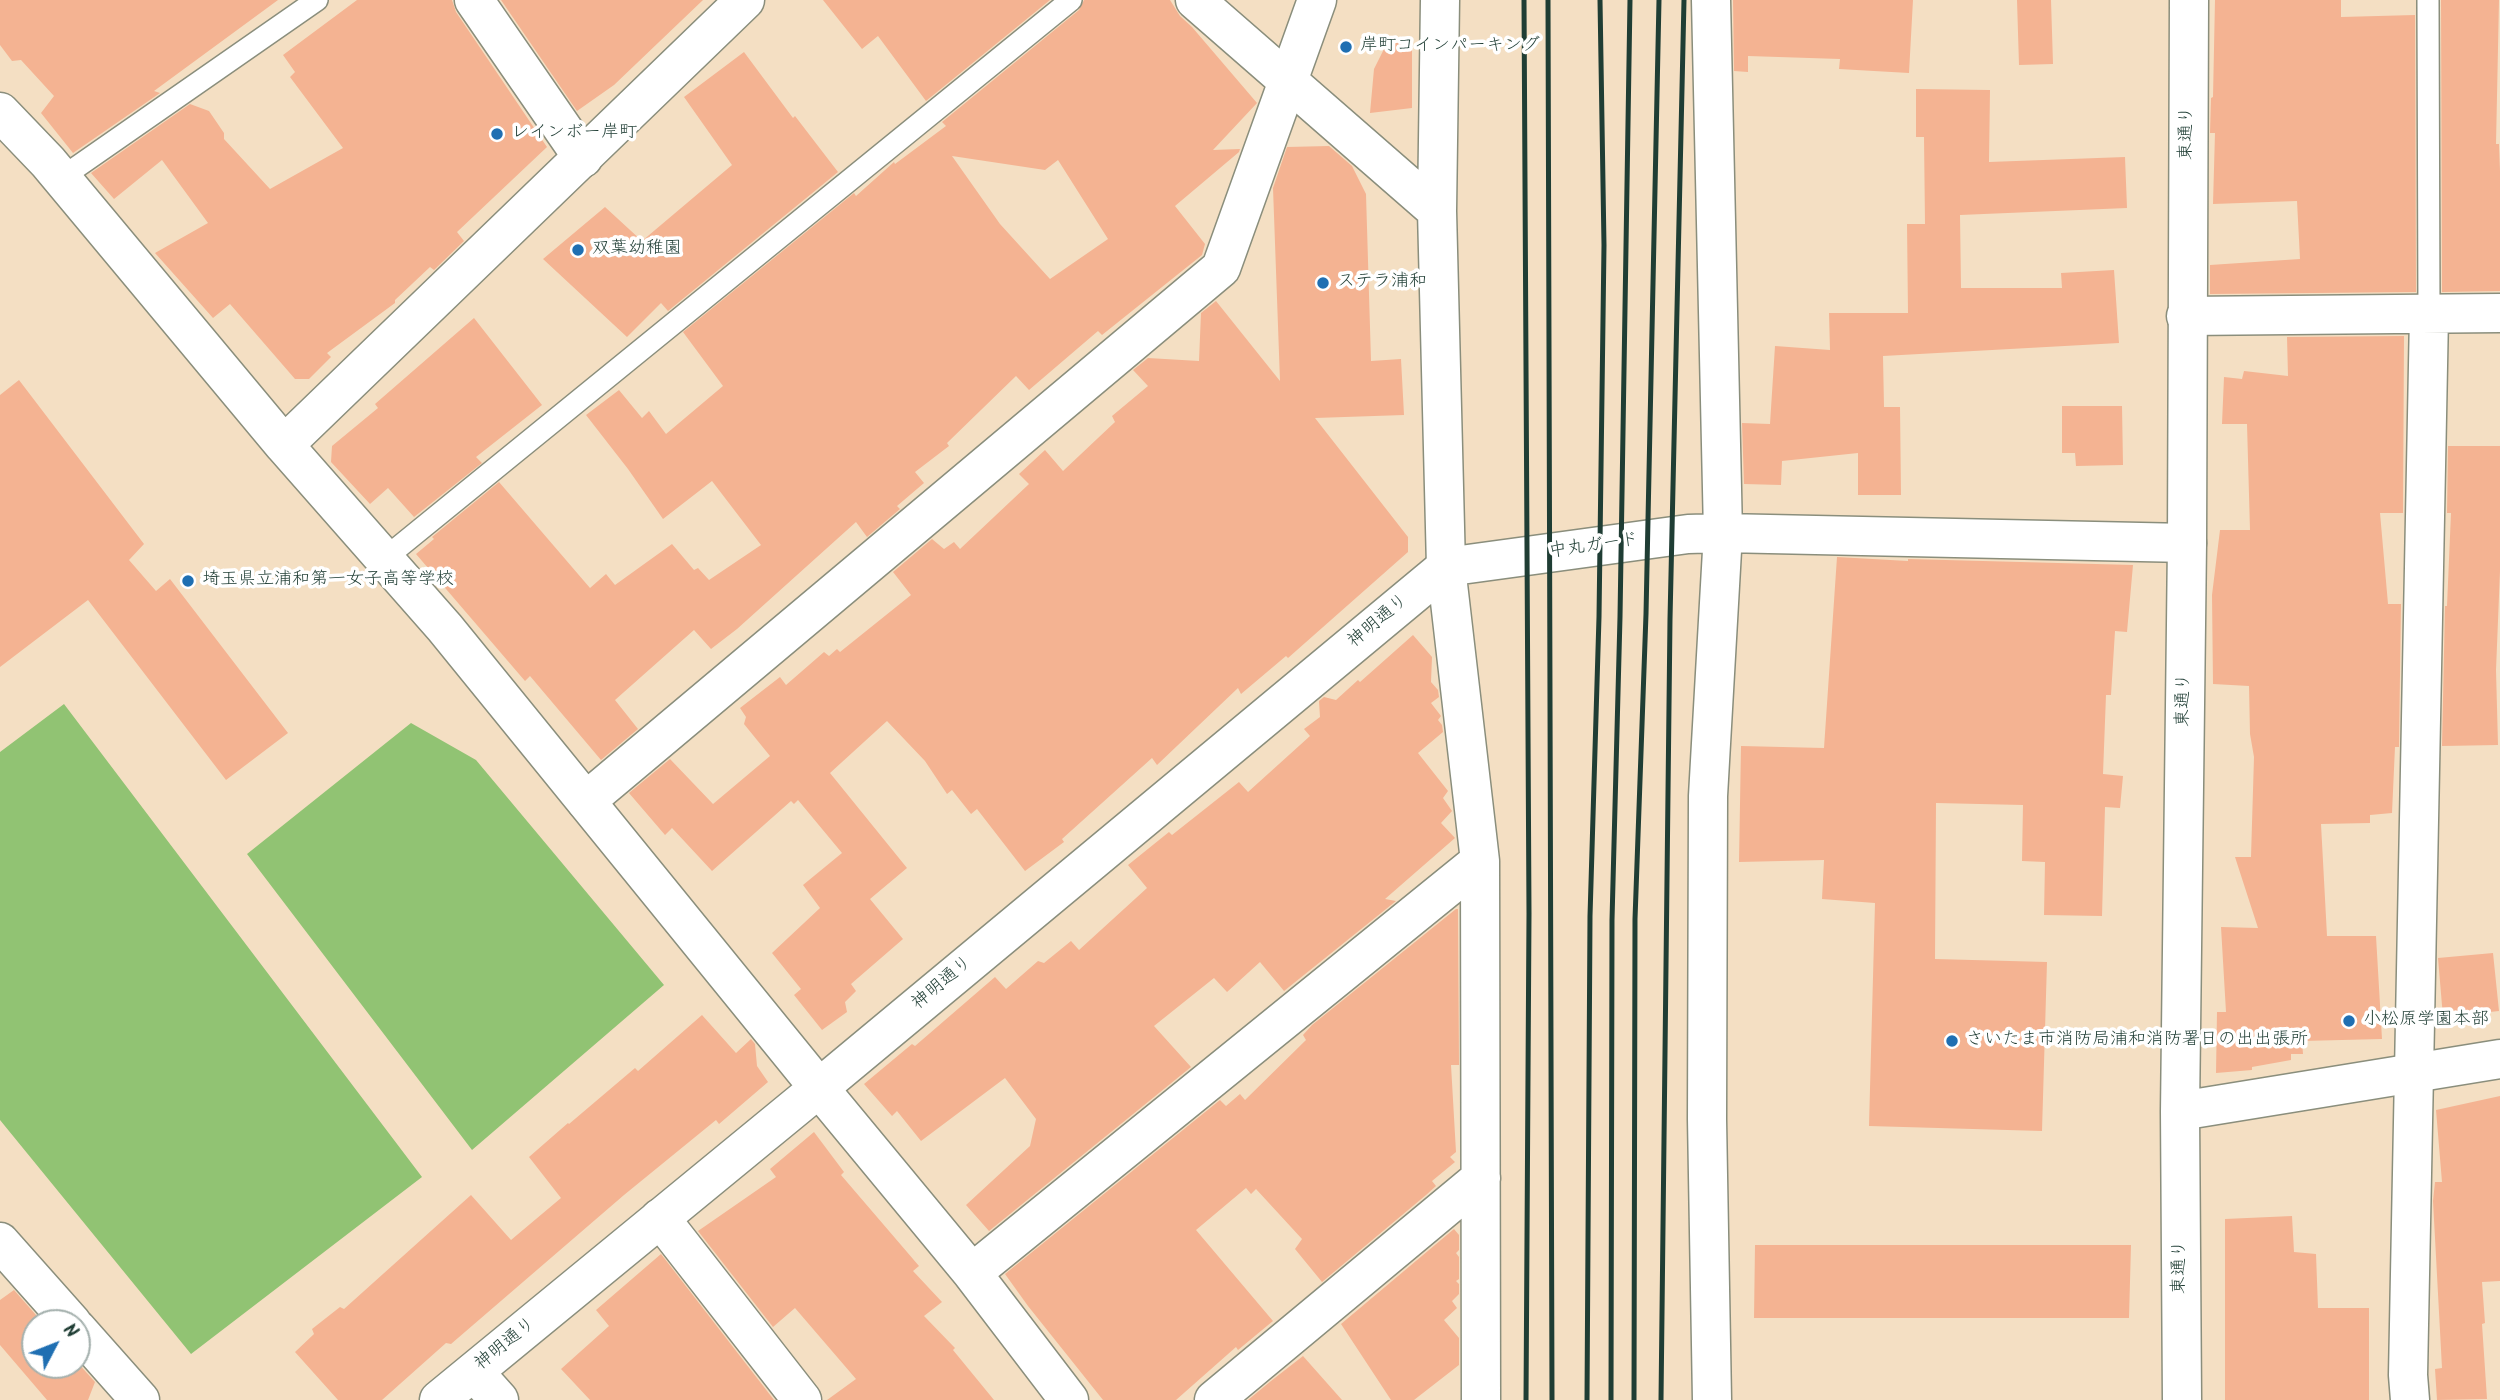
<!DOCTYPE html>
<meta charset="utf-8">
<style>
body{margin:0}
#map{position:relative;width:2500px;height:1400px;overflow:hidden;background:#f4dfc3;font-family:Kalam,sans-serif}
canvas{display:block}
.north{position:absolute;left:21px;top:1309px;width:70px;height:70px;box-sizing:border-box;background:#fff;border:2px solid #a5b1ae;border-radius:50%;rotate:48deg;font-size:19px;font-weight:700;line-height:28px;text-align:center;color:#1f3d34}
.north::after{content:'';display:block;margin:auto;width:24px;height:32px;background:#1f6fb2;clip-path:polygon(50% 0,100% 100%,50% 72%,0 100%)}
</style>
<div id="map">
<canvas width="2500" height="1400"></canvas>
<div class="north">N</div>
</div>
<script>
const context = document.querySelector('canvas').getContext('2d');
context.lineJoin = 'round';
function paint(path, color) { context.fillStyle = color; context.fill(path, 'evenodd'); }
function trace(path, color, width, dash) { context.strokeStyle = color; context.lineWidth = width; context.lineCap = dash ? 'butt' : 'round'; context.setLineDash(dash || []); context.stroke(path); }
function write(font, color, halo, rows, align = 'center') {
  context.font = font + ' Kalam,"Klee One",sans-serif'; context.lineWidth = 7; context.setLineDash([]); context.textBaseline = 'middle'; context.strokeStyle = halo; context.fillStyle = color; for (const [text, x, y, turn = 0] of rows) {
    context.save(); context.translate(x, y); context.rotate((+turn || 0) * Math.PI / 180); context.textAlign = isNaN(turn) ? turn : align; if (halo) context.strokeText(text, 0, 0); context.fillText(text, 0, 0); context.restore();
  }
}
const green = new Path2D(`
 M 64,704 L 422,1177 L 191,1354 L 0,1120 L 0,752 Z
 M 411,723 L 476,760 L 664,985 L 472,1150 L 247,854 Z`);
const building = new Path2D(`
 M 0,0 L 278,0 L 154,91 L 160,93 L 73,153 L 41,113 L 54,96 L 21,60 L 12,61 L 0,45 Z
 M 357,0 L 452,0 L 456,12 L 547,147 L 457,232 L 464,241 L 434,270 L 430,267 L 395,300 L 395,303 L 327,353 L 331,357 L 309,379 L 295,379 L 230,304 L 213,318 L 155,253 L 208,223 L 162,160 L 114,199 L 91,173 L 190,104 L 209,111 L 224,133 L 224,139 L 270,189 L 343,148 L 290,77 L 295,72 L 283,55 Z
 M 501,0 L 703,0 L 614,85 L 577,111 Z
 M 823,0 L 1050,0 L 926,101 L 878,36 L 862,49 Z
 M 1084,0 L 1170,0 L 1180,16 L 1192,27 L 1257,103 L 1213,150 L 1240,149 L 1239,152 L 1175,206 L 1205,244 L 1202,255 L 1102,335 L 1098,331 L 1029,390 L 1016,376 L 947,443 L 949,446 L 915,472 L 924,483 L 897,506 L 900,509 L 867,537 L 856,522 L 737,629 L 711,649 L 694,630 L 615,700 L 638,729 L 601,760 L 530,676 L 525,681 L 416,554 L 434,539 L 432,537 L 499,482 L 590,588 L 606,574 L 615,585 L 672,544 L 694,570 L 698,568 L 709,580 L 761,545 L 712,481 L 663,519 L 628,469 L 586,415 L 619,390 L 642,418 L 649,411 L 666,434 L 723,386 L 683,332 L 854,193 L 856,196 L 894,162 L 895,164 L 946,126 L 942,122 L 1079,10 ZM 952,156 L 1045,170 L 1058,160 L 1108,239 L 1050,279 L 1000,224 Z
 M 1733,0 L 1913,0 L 1909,73 L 1839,69 L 1840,59 L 1748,56 L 1748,72 L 1734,71 Z
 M 2017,0 L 2051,0 L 2053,64 L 2019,65 Z
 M 2215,0 L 2341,0 L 2341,17 L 2415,15 L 2416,292 L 2210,294 L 2210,265 L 2300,259 L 2297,201 L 2213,204 L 2215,133 L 2210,133 L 2211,98 L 2213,97 Z
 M 2441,0 L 2499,0 L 2496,144 L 2499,144 L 2500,171 L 2500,291 L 2442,292 Z
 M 1389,39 L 1412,48 L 1412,108 L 1370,113 L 1374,69 Z
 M 744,52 L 793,118 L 795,116 L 838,172 L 668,311 L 661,303 L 627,337 L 543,259 L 605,207 L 642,241 L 732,165 L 684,97 Z
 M 1916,89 L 1990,90 L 1989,162 L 2125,157 L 2127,208 L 1960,215 L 1961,288 L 2062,288 L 2061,273 L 2114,270 L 2119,343 L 1883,356 L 1884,407 L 1900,407 L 1901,495 L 1858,495 L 1858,453 L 1782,461 L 1781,485 L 1744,484 L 1742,423 L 1770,424 L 1775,346 L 1830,350 L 1829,313 L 1908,313 L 1907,224 L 1925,224 L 1924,137 L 1916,137 Z
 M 1329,146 L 1352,166 L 1366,194 L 1371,361 L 1401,359 L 1404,415 L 1315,418 L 1408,537 L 1408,552 L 1288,658 L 1286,656 L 1241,694 L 1238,688 L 1157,765 L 1152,758 L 1062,839 L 1064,842 L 1025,871 L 977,809 L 971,814 L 952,790 L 947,794 L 925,761 L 887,721 L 830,773 L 907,868 L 870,899 L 903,939 L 851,984 L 856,991 L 845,1002 L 847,1012 L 822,1030 L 794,995 L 801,989 L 772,953 L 820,908 L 803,885 L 842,853 L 798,800 L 794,804 L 791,801 L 712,871 L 672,828 L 665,835 L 629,793 L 670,759 L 713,804 L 770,756 L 744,724 L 746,717 L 740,708 L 780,677 L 786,685 L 824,652 L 829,656 L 837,649 L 840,652 L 911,595 L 893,572 L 932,539 L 944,549 L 954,542 L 960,549 L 1029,484 L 1019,474 L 1045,450 L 1063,471 L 1115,422 L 1112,416 L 1148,386 L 1133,370 L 1148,358 L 1199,361 L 1201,313 L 1216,301 L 1280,381 L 1273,188 L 1287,147 Z
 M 474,318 L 542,405 L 476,457 L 482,463 L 414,517 L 388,488 L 370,504 L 331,462 L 332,446 L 378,408 L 375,404 Z
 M 2404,336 L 2403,513 L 2380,513 L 2388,604 L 2401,604 L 2399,747 L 2395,747 L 2392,813 L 2370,815 L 2370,823 L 2321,824 L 2327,936 L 2376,936 L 2382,1039 L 2302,1041 L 2303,1054 L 2291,1054 L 2291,1060 L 2252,1067 L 2252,1070 L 2216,1073 L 2217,1012 L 2226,1012 L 2221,927 L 2258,928 L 2235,857 L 2251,857 L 2254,757 L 2250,734 L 2249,686 L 2213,684 L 2212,595 L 2220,530 L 2250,530 L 2247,424 L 2222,424 L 2224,377 L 2242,379 L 2244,371 L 2288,376 L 2287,337 Z
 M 19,380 L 144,544 L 129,560 L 156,591 L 170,579 L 288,733 L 226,780 L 88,600 L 0,667 L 0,395 Z
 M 2062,406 L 2122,406 L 2123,465 L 2076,466 L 2075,453 L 2062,453 Z
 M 2448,446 L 2500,446 L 2500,571 L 2496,670 L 2498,745 L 2442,746 L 2445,606 L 2447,606 L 2451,513 L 2447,513 Z
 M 1837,557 L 1908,561 L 1908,559 L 2133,565 L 2127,632 L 2115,631 L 2111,695 L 2106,695 L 2103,774 L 2123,776 L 2120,808 L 2105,807 L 2102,916 L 2044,915 L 2045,862 L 2022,861 L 2023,805 L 1936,803 L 1935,959 L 2047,962 L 2042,1131 L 1869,1126 L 1875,903 L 1822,899 L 1824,860 L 1739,862 L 1741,746 L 1824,748 Z
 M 1413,635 L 1432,657 L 1431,682 L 1438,690 L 1439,697 L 1431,703 L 1441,716 L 1438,720 L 1442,725 L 1443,732 L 1418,753 L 1448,791 L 1443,798 L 1452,811 L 1441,823 L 1455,838 L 1385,899 L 1396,901 L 1284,991 L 1260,962 L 1227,992 L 1214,978 L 1154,1026 L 1191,1067 L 989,1231 L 966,1205 L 1030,1146 L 1036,1119 L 1005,1078 L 921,1141 L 897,1111 L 892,1116 L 864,1084 L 912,1044 L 915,1046 L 995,977 L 1006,989 L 1038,961 L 1044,963 L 1071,941 L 1079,950 L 1147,888 L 1128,865 L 1169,832 L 1172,835 L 1239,782 L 1248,792 L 1310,736 L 1304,729 L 1320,717 L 1319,701 L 1324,697 L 1336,700 L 1358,680 L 1360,682 Z
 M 1456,909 L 1458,909 L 1459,1065 L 1451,1065 L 1456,1152 L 1450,1157 L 1455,1162 L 1432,1181 L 1436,1186 L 1426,1195 L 1322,1282 L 1295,1249 L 1302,1239 L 1256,1189 L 1251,1194 L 1246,1188 L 1196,1230 L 1273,1321 L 1238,1350 L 1236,1347 L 1176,1400 L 1103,1400 L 1028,1306 L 1005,1274 L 1220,1100 L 1226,1106 L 1240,1094 L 1245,1100 L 1306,1040 L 1303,1035 L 1312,1025 Z
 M 2493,953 L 2499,1011 L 2443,1017 L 2438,958 Z
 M 702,1015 L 736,1053 L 751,1039 L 755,1044 L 757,1066 L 768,1082 L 719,1124 L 716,1120 L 624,1195 L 451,1344 L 446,1343 L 382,1400 L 338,1400 L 295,1352 L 314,1334 L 312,1329 L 340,1307 L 344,1309 L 471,1195 L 511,1240 L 561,1198 L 529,1157 L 568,1123 L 569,1124 L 635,1068 L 638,1071 Z
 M 2500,1096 L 2500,1281 L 2482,1282 L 2485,1323 L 2482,1324 L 2487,1399 L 2437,1400 L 2435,1369 L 2442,1368 L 2433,1201 L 2435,1182 L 2442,1182 L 2436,1110 Z
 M 814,1132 L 844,1172 L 841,1175 L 919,1266 L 913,1271 L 942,1302 L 924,1316 L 955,1348 L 953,1350 L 994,1400 L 827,1400 L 856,1379 L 795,1308 L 773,1327 L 698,1231 L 776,1177 L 770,1169 Z
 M 2292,1216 L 2294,1252 L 2316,1254 L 2318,1308 L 2369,1308 L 2369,1400 L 2225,1400 L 2225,1219 Z
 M 1454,1229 L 1459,1235 L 1459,1250 L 1456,1253 L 1459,1257 L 1459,1279 L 1456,1281 L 1459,1284 L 1459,1294 L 1452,1301 L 1457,1308 L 1444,1320 L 1459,1338 L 1459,1365 L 1414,1400 L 1391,1400 L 1341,1324 Z
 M 1755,1245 L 2131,1245 L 2129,1318 L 1754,1318 Z
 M 661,1254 L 774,1400 L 590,1400 L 561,1369 L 609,1326 L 596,1310 Z
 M 14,1290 L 43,1323 L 35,1323 L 35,1365 L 77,1365 L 77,1362 L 95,1382 L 88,1400 L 47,1400 L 0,1345 L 0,1300 Z
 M 1303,1356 L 1342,1400 L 1248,1400 L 1271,1381 Z`);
const lane = new Path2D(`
 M 2428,0 L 2429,315
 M 61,178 L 317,0
 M 384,559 L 1071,0`);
const street = new Path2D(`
 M 474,0 L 583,158
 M 1711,0 L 1723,533 L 1708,796 L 1707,1119 L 1712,1400
 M 2186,316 L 2500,313
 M 1446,567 L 1480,861 L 1481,1400
 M 1446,567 L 1688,534 L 1723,533 L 2187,543
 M 586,801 L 1221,268 L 1317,0
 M 660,1218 L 802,1400
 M 0,1242 L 72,1323
 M 972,1273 L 1480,861
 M 77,1329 L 140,1400
 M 474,1372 L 499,1400
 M 1069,1400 L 972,1273 L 819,1088 L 1446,567
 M 1214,1400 L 1481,1178
 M 2410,1400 L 2408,1375 L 2429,315`);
const secondary = new Path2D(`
 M 1195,0 L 1437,211
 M 1440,0 L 1437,211 L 1446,567
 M 0,112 L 48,162 L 284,445 L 445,628 L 819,1088 L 439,1400
 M 284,445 L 745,0
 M 2180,1111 L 2500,1059
 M 2182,1400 L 2180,1111 L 2187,543 L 2189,0`);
const rail = new Path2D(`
 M 1524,0 L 1529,913 L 1526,1400
 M 1548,0 L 1552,1400
 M 1587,1400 L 1590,916 L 1599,617 L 1604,245 L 1600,0
 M 1611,1400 L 1612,920 L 1620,617 L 1630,0
 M 1634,1400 L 1635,919 L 1646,614 L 1659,0
 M 1661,1400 L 1670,619 L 1684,0`);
const markers = [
 [1346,47,7,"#1f6fb2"],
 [497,134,7,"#1f6fb2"],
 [578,250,7,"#1f6fb2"],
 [1323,283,7,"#1f6fb2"],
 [188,581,7,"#1f6fb2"],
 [2349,1021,7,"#1f6fb2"],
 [1952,1041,7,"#1f6fb2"]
];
const poiNames = [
 ["岸町コインパーキング",1360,47],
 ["レインボー岸町",511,134],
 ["双葉幼稚園",592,250],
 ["ステラ浦和",1337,283],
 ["埼玉県立浦和第一女子高等学校",202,581],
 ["小松原学園本部",2363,1021],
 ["さいたま市消防局浦和消防署日の出出張所",1966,1041]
];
const streetNames = [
 ["東通り",2188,133,-90],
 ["中丸ガード",1594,547,-8],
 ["神明通り",1379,622,-40],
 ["東通り",2185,700,-89],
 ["神明通り",943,984,-40],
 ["東通り",2181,1267,-90],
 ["神明通り",506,1345,-39]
];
paint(green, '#91c373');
paint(building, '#f4b392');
trace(lane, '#8a8e7c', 24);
trace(street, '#8a8e7c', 41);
trace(secondary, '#8a8e7c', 41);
trace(lane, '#fff', 21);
trace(street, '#fff', 38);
trace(secondary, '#fff', 38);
trace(rail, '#1f3d34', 5);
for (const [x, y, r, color] of markers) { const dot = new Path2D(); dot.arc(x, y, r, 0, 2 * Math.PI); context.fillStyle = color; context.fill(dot); trace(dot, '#fff', 2.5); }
write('18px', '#1f3d34', '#fff', poiNames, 'left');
write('18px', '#1f3d34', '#fff', streetNames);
</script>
